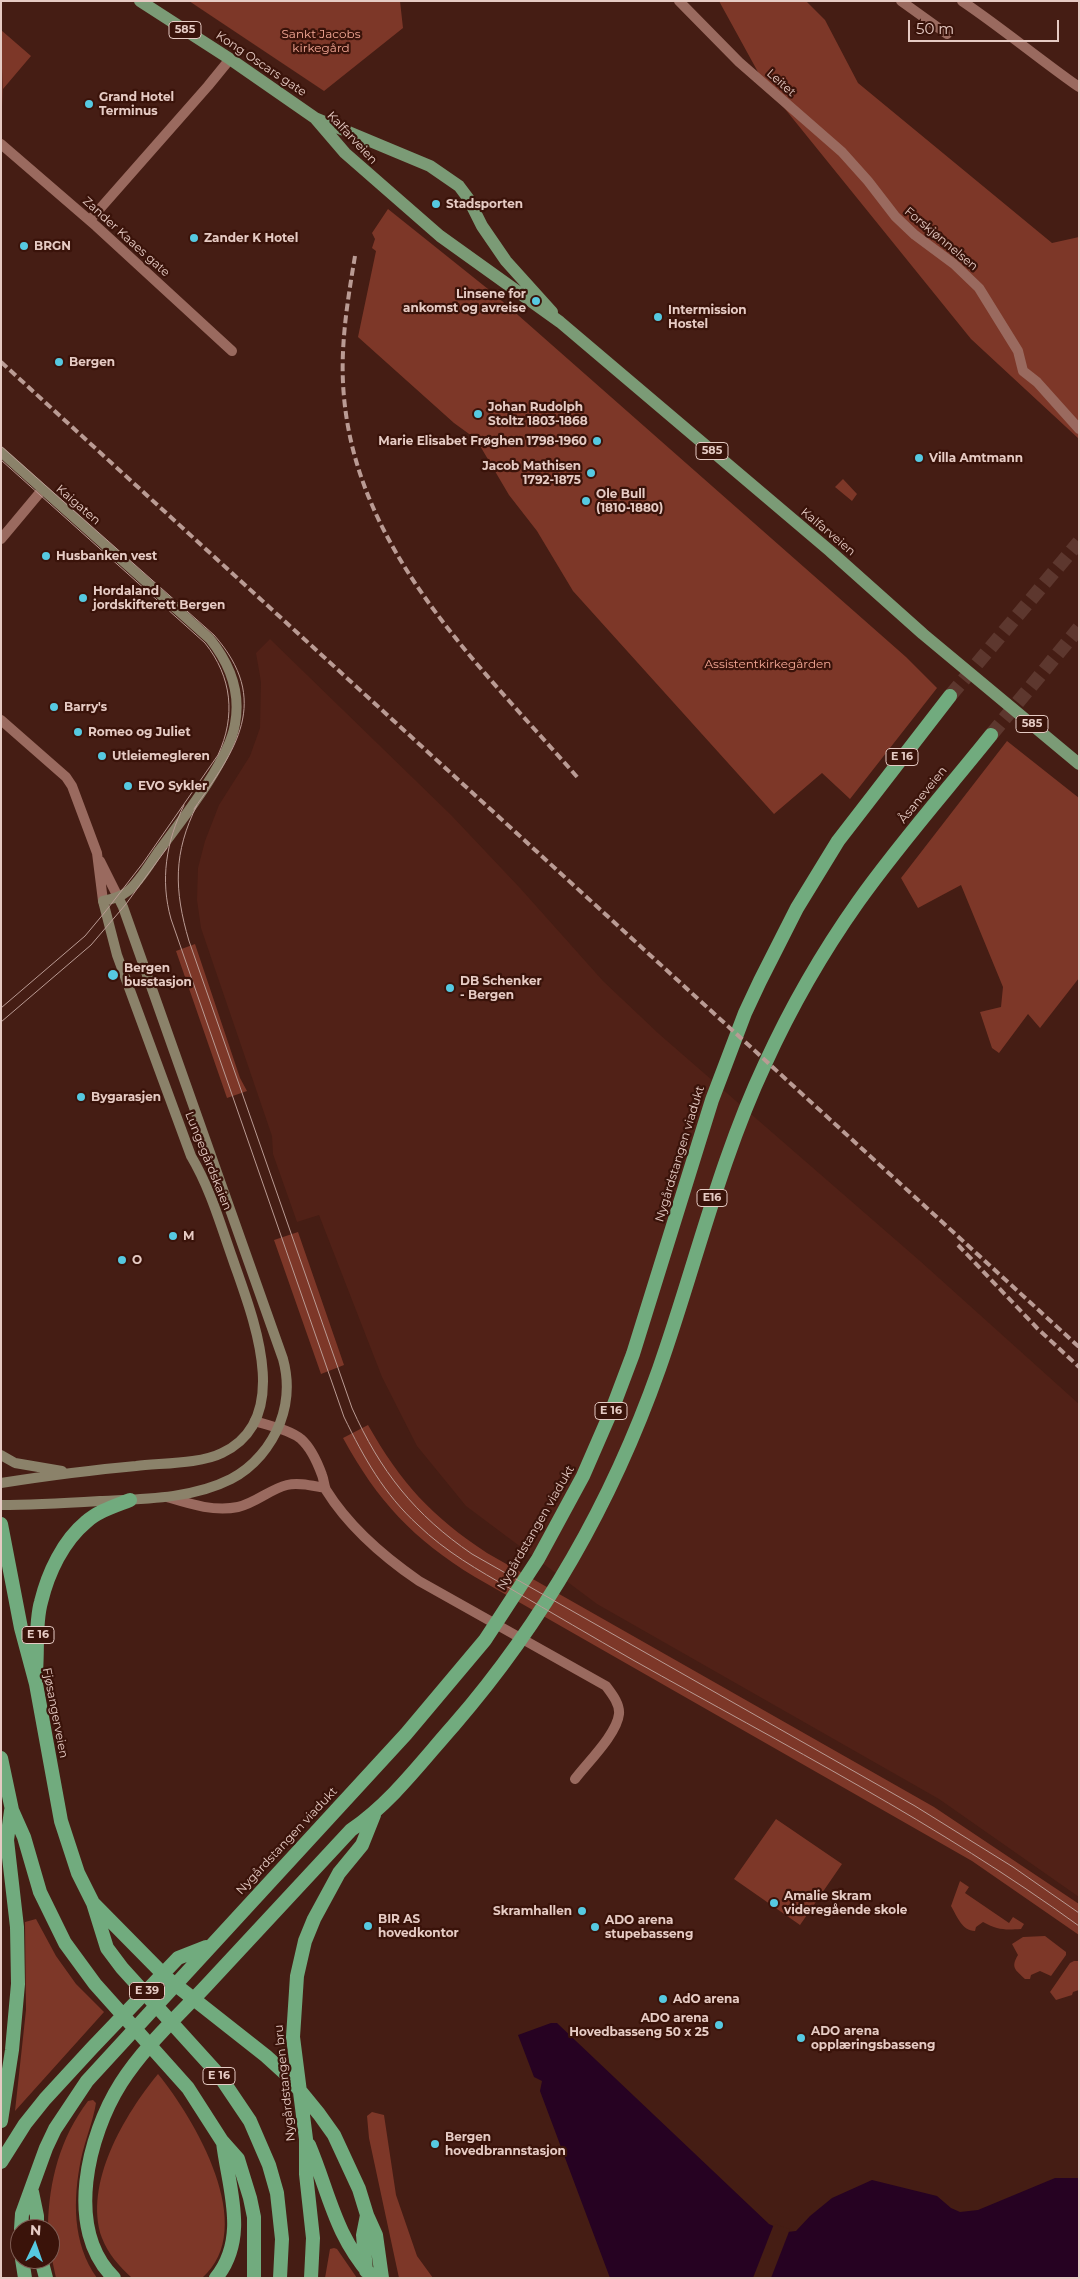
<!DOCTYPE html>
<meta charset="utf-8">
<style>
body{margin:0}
#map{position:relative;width:1080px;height:2279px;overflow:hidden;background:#451d14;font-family:Montserrat,sans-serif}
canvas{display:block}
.frame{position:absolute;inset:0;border:2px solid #e6cbc4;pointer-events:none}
.north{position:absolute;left:10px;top:2219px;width:50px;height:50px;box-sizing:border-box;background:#3a130a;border:1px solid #7f5d54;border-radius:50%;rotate:3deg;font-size:14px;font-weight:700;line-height:20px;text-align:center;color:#e6cbc4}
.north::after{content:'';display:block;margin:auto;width:18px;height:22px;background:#56c9e1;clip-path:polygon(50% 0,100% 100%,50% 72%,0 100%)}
.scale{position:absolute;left:908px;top:20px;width:151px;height:22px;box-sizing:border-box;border:2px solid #e6cbc4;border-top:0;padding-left:6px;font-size:15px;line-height:18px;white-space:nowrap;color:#e6cbc4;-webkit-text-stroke:4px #3a130a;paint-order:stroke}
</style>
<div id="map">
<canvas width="1080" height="2279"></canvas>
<div class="frame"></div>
<div class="north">N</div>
<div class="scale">50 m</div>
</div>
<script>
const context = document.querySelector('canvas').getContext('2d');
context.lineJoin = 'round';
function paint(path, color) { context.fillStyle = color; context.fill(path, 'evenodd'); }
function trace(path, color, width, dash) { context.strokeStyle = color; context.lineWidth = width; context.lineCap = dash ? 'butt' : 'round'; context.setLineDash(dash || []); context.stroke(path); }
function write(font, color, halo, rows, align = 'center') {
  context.font = font + ' Montserrat,sans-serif'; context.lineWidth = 4.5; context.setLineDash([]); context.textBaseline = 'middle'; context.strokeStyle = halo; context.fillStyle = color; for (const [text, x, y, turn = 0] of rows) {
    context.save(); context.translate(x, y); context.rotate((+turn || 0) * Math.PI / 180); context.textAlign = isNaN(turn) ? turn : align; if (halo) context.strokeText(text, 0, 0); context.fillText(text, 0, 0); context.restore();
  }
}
const built = new Path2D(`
 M 270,639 L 451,815 L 520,888 L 603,981 L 659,1034 L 920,1261 L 1079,1404 L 1079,1897 L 939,1799 L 597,1604 L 466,1506 L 417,1446 L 382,1377 L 319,1215 L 297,1222 L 273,1154 L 272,1136 L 201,928 L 197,900 L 198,868 L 205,841 L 219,805 L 250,756 L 260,728 L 261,682 L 256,653 Z`);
const green = new Path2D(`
 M 189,1 L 400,1 L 403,28 L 324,91 Z
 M 719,1 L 806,1 L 825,20 L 858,83 L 1052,243 L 1079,237 L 1079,439 L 971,339 L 764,83 Z
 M 1,30 L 31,56 L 3,89 L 3,107 Z
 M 388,209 L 493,293 L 906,657 L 937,688 L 850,799 L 822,773 L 774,814 L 573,591 L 537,531 L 509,495 L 476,439 L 454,423 L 358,337 L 376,251 L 372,248 L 375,239 L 372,233 Z
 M 843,479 L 857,494 L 852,501 L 835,487 Z
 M 1007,741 L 1079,798 L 1079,978 L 1040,1028 L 1028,1014 L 999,1053 L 992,1048 L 980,1012 L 1001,1007 L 1003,987 L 961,885 L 918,908 L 901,878 Z
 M 195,944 L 240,1078 L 247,1091 L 227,1098 L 176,951 Z
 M 298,1232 L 344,1365 L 321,1374 L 274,1240 Z
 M 368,1425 C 401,1483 431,1516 487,1553 L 934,1807 L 1079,1904 L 1079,1935 L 972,1861 L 475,1577 C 413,1539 378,1502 343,1438 Z
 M 776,1819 L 842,1864 L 800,1925 L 734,1879 Z
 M 960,1881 L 969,1887 L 965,1893 L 1009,1923 L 1013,1917 L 1024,1924 L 1021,1929 C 1004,1930 998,1930 983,1922 L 976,1927 L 975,1931 C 962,1931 957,1916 951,1906 Z
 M 36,1919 L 56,1956 L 76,1984 L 104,2012 L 15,2111 L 26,2010 L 25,1922 Z
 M 1045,1936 L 1066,1952 L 1066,1955 L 1051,1976 L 1040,1971 L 1031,1975 L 1030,1979 L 1025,1979 C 1016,1970 1010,1968 1018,1955 L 1012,1944 L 1023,1937 Z
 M 1074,1961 L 1079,1961 L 1079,1990 L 1073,1992 L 1072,1995 L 1056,2000 L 1050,1992 L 1070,1963 Z
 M 158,2074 C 194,2118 260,2228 202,2278 L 132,2278 C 119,2266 108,2254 102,2238 C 83,2184 125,2114 158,2074 Z
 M 93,2100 L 96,2103 C 93,2122 85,2140 81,2159 C 73,2199 72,2243 97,2278 L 56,2278 L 50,2250 L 50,2229 L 48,2229 L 48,2226 C 49,2181 60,2138 88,2101 Z
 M 372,2112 L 384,2115 L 396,2195 L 417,2256 L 433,2278 L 399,2278 L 369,2138 L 367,2116 Z
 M 334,2248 L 337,2249 L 357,2278 L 325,2278 L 330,2249 Z`);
const water = new Path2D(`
 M 551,2023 L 557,2023 L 769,2224 L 787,2232 L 796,2231 L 810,2216 L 832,2198 L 872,2180 L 937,2196 L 951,2208 L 960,2212 L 978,2210 L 1055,2178 L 1079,2178 L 1079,2278 L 610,2278 L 540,2091 L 542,2081 L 534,2077 L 518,2035 Z`);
const pier = new Path2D(`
 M 774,2224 L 790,2229 L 771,2278 L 753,2278 Z`);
const trunkTunnel = new Path2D(`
 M 950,696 L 1079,542
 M 991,735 L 1079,628`);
const minor = new Path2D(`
 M 679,1 L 739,62 L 842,152 L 868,181 L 895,216 L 915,235 L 954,264 L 979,288 L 1018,351 L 1023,371 L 1037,382 L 1079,429
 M 901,1 L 947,34
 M 962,1 C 1002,28 1039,59 1079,87
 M 1,144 L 96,226 L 232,351
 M 90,220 L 208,86 L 230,59
 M 255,1421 C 269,1426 289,1429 301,1439 C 310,1447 318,1464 322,1475 C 324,1480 324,1486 326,1490 C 349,1527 384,1557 419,1581 L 606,1686 C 612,1694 620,1704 619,1714 C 617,1734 587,1763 575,1779
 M 167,1497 C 190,1504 214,1512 238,1507 C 256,1503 270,1489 287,1485 C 299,1482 313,1486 325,1488`);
const tertiary = new Path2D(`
 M 1,539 L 42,490
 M 1,720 L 66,777 L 72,786 L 97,853 L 103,901
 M 100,861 L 118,897`);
const secondary = new Path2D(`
 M 1,452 L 210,639 C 230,664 241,692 235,724 C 229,761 181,821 158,852 C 149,865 140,881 128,891 C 121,897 112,899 103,901 L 117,955 L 191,1156 C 210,1188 220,1223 232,1257 C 251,1313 296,1418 222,1453 C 200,1464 161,1463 136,1466 C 91,1470 46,1476 1,1483
 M 1,1455 L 15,1463 L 62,1471
 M 1,1505 C 34,1505 67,1503 100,1501 C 143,1499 192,1499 231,1479 C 254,1467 271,1446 280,1423 C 288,1402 289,1381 283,1359 L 123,907 L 118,897`);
const primary = new Path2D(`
 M 140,1 L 230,59 L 315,118 L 430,166 L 459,186 L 468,198 L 482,226 L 506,261 L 552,312
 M 315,118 L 345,153 L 440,236 L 560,322 L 830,551 L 923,634 L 1079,764`);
const trunk = new Path2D(`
 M 1,1524 L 21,1628 L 36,1684 L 61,1821 L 78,1873 L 93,1903 L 107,1948 L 122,1968 L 219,2075 L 250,2121 L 269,2165 L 277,2193 L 282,2239 L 280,2278
 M 36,1671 C 38,1648 35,1623 41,1602 C 48,1573 63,1541 86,1522 C 98,1511 115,1506 130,1500
 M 1,1758 L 12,1810 L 24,1837 L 40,1892 L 65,1943 L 95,1984 L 188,2088 L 222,2141 L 238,2159 L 250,2198 L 254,2217 L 254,2278
 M 94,1904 L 167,1978 L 266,2056 L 288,2076 L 319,2114 L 334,2135 L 359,2189 L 367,2215 L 376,2235 L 382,2278
 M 1,2121 L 12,2050 L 18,1984 L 17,1927 L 7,1840 L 11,1811
 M 309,2145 C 330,2195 334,2234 373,2278
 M 1,2162 L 25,2124 L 45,2099 L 92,2048 L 178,1958 L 206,1947
 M 32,2192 L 37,2216 L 37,2229
 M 21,2229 L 22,2214 L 46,2148 L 55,2129 L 87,2081 L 406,1734 L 485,1640 L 538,1559 L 583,1476 L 613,1407 L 633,1354 L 712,1100 L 745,1013 L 760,981 L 797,908 L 838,841 L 950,696
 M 22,2259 L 25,2278
 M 41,2259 L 46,2278
 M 366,2271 L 363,2235 L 367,2215
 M 114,2278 C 64,2229 88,2135 121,2083 C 144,2047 177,2017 206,1986 C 254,1934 302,1882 351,1830 C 391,1803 422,1761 454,1725 C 545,1620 613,1499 659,1369 C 695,1267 719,1162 765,1064 C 791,1007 822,953 858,902 C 899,844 947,790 991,735
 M 216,2278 C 249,2237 228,2187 223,2142
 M 311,2278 L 313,2238 L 306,2174 L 306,2139 L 293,2037 L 297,1976 L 305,1941 L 314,1919 L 339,1873 L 362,1845 L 374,1815`);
const tram = new Path2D(`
 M 1,446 L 214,635 C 272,701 236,749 194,809
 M 1,460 L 205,643 C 232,677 236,716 218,755 L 143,863 L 105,912 L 85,936 L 1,1008
 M 184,805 C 166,842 160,880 171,919 L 344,1417 C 364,1458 384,1494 418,1525 C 446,1552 478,1570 511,1589 C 552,1613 593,1637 633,1660 C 784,1745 939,1824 1079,1926
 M 197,805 C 173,853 174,890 189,941 L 352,1408 C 380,1471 415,1515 472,1554 L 915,1806 L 1013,1867 L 1079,1913
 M 1,1022 L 91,945 L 126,904 L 167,848`);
const rail = new Path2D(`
 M 355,256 C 348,298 341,340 343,383 C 351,547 477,662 578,778
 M 1,362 L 1079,1347
 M 958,1245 L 1037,1328 L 1079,1367`);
const markers = [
 [89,104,5,"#56c9e1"],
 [436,204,5,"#56c9e1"],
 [194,238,5,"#56c9e1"],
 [24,246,5,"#56c9e1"],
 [536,301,5,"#56c9e1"],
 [658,317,5,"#56c9e1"],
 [59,362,5,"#56c9e1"],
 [478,414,5,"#56c9e1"],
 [597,441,5,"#56c9e1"],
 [919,458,5,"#56c9e1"],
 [591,473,5,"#56c9e1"],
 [586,501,5,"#56c9e1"],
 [46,556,5,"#56c9e1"],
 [83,598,5,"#56c9e1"],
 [54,707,5,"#56c9e1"],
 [78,732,5,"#56c9e1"],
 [102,756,5,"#56c9e1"],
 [128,786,5,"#56c9e1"],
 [113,975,6,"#56c9e1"],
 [450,988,5,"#56c9e1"],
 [81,1097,5,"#56c9e1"],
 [173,1236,5,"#56c9e1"],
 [122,1260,5,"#56c9e1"],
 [774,1903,5,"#56c9e1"],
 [582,1911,5,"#56c9e1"],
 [368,1926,5,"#56c9e1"],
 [595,1927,5,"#56c9e1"],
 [663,1999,5,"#56c9e1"],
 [719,2025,5,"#56c9e1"],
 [801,2038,5,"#56c9e1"],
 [435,2144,5,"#56c9e1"]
];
const shields = [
 [185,30,32],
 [712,451,32],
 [1032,724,32],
 [902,757,32],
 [712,1198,30],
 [611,1411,32],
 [38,1635,32],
 [147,1991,35],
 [219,2076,32]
];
const shieldNames = [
 ["585",185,30],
 ["585",712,451],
 ["585",1032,724],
 ["E 16",902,757],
 ["E16",712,1198],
 ["E 16",611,1411],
 ["E 16",38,1635],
 ["E 39",147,1991],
 ["E 16",219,2076]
];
const parkNames = [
 ["Sankt Jacobs",321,34],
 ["kirkegård",321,48],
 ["Assistentkirkegården",768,664]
];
const streetNames = [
 ["Kong Oscars gate",261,64,34],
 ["Leitet",781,83,42],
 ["Kalfarveien",352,138,47],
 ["Zander Kaaes gate",126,237,42],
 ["Forskjønnelsen",941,239,40],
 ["Kaigaten",78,505,41],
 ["Kalfarveien",828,532,40],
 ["Åsaneveien",923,795,-51],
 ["Nygårdstangen viadukt",680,1154,-73],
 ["Lungegårdskaien",208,1161,68],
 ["Nygårdstangen viadukt",536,1528,-60],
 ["Fjøsangerveien",55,1713,79],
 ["Nygårdstangen viadukt",287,1841,-47],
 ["Nygårdstangen bru",285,2083,-96]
];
const poiNames = [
 ["Grand Hotel",99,97],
 ["Terminus",99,111],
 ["Stadsporten",446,204],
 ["Zander K Hotel",204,238],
 ["BRGN",34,246],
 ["Linsene for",526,294,"right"],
 ["ankomst og avreise",526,308,"right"],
 ["Intermission",668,310],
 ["Hostel",668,324],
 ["Bergen",69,362],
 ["Johan Rudolph",488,407],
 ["Stoltz 1803-1868",488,421],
 ["Marie Elisabet Frøghen 1798-1960",587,441,"right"],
 ["Villa Amtmann",929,458],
 ["Jacob Mathisen",581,466,"right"],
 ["1792-1875",581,480,"right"],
 ["Ole Bull",596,494],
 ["(1810-1880)",596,508],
 ["Husbanken vest",56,556],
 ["Hordaland",93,591],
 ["jordskifterett Bergen",93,605],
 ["Barry's",64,707],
 ["Romeo og Juliet",88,732],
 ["Utleiemegleren",112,756],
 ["EVO Sykler",138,786],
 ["Bergen",124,968],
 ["busstasjon",124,982],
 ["DB Schenker",460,981],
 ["- Bergen",460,995],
 ["Bygarasjen",91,1097],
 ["M",183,1236],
 ["O",132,1260],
 ["Amalie Skram",784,1896],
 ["videregående skole",784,1910],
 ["Skramhallen",572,1911,"right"],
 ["BIR AS",378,1919],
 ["hovedkontor",378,1933],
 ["ADO arena",605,1920],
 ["stupebasseng",605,1934],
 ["AdO arena",673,1999],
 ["ADO arena",709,2018,"right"],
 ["Hovedbasseng 50 x 25",709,2032,"right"],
 ["ADO arena",811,2031],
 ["opplæringsbasseng",811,2045],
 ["Bergen",445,2137],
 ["hovedbrannstasjon",445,2151]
];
paint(built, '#512117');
paint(green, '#7d3728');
paint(water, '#260222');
paint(pier, '#451d14');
trace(trunkTunnel, '#5d372e', 14, [14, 7]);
trace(minor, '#9a6a5f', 10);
trace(tertiary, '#9a6a5f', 10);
trace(secondary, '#8b826a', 10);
trace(primary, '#7b9b76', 12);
trace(trunk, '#71ab7e', 14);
trace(tram, '#ba9b94', 1);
trace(rail, '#ba9b94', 4, [8, 4]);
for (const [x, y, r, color] of markers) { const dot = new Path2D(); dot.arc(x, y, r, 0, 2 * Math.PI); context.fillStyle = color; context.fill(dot); trace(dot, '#3a130a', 2); }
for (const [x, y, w] of shields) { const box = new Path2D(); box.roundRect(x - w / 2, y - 8.5, w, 17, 4); context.fillStyle = '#3a130a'; context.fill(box); trace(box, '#e6cbc4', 1); }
write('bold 11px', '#e6cbc4', null, shieldNames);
write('12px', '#f5a896', '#3a130a', parkNames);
write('12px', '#e6cbc4', '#3a130a', streetNames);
write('bold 12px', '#e6cbc4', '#3a130a', poiNames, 'left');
</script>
